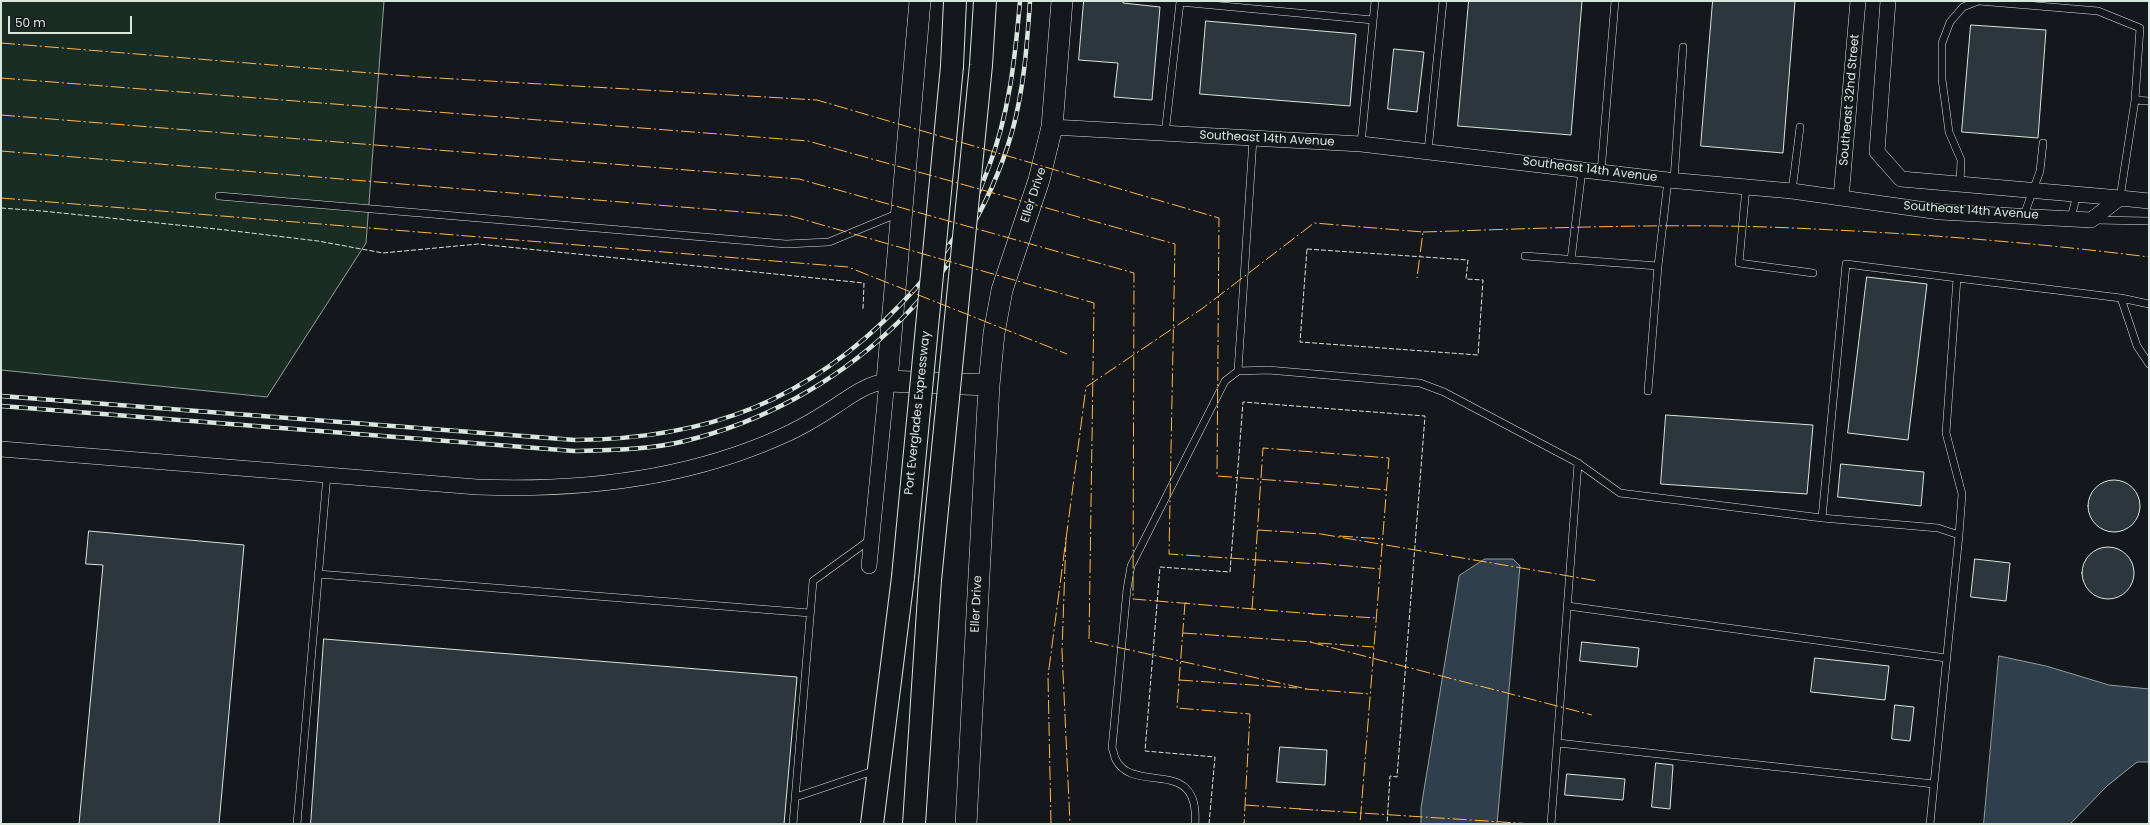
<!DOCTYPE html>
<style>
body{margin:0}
#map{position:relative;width:2150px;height:825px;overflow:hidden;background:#14181c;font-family:Poppins,sans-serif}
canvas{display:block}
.frame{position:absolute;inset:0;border:2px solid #d8e6dc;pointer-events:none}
.scale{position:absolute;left:8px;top:16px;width:124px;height:18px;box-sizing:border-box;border:2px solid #d8e6dc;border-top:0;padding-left:5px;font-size:12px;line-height:14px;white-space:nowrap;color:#d8e6dc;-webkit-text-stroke:3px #14181c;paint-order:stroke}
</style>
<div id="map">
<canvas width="2150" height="825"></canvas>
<div class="frame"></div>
<div class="scale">50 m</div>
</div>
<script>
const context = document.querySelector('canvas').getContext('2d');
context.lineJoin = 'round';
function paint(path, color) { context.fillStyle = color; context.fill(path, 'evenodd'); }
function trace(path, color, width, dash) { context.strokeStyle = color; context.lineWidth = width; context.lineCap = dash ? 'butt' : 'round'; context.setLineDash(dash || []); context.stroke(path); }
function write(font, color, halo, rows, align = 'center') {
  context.font = font + ' Poppins,sans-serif'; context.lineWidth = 3; context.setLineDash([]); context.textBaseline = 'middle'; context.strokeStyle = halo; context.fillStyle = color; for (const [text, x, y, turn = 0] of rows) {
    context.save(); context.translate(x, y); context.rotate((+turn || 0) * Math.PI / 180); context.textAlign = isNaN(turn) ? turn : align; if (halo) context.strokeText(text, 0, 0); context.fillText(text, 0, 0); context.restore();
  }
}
const green = new Path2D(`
 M 1,1 L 384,1 L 366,243 L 267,397 L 1,370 Z`);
const water = new Path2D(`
 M 1485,559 L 1513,559 L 1520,566 L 1497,824 L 1421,824 L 1421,808 L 1459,576 Z
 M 1999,656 L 2046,666 L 2109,685 L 2149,689 L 2149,762 L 2137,762 L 2107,786 L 2070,824 L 1984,824 Z`);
const building = new Path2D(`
 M 1084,1 L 1123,1 L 1123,3 L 1160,7 L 1152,100 L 1114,97 L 1118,63 L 1079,60 Z
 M 1469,1 L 1582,1 L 1571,135 L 1458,126 Z
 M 1713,1 L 1795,1 L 1783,153 L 1701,146 Z
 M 1206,21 L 1356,34 L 1350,106 L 1200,94 Z
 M 1971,25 L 2046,30 L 2038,138 L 1962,132 Z
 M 1394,49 L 1424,52 L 1417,112 L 1388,109 Z
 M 1867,277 L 1927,284 L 1908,440 L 1848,433 Z
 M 1666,415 L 1813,425 L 1807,494 L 1661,484 Z
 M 1841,464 L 1924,472 L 1921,506 L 1838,497 Z
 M2088 506a26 26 0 1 1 52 0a26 26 0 1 1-52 0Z
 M 89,531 L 244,545 L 219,824 L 79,824 L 103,565 L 86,564 Z
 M2082 573a26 26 0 1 1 52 0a26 26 0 1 1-52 0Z
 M 1975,559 L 2010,563 L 2006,601 L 1971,597 Z
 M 324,639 L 797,677 L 784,824 L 311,824 Z
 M 1582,642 L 1639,648 L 1637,667 L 1580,661 Z
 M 1815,658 L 1889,666 L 1885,700 L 1811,692 Z
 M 1895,705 L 1914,707 L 1910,741 L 1892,739 Z
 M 1280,747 L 1327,750 L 1325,785 L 1277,782 Z
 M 1656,763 L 1673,765 L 1670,809 L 1652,807 Z
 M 1567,774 L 1625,779 L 1623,800 L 1565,795 Z`);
const lane = new Path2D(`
 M 1979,1 L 2098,11 L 2140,28 L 2135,100
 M 1165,134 L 1180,2 L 1373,20
 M 1361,144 L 1375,1
 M 1428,151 L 1443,1
 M 1601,172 L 1615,1
 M 1674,180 L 1683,47
 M 1960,184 L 1961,160 L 1949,132 L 1942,79 L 1942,43 L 1950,22 L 1963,7 L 1978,1
 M 1746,187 L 1739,263 L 1813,273
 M 1792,191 L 1800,127
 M 219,196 L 786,244 L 829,242 L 899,213
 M 2120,198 L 2135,100 L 2149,101
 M 2024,215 L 2040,171 L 2043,143
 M 2071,218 L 2077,194
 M 2095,220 L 2149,221
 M 1525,256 L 1658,266 L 1668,180
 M 1571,260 L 1582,170
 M 1957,278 L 2121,298 L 2149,304
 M 2121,298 L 2137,346 L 2149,364
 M 1238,371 L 1253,139
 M 1648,391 L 1658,266
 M 1822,518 L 1846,264 L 1957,278 L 1946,433 L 1962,494 L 1959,535
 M 318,574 L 810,613
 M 1568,606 L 1946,658
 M 1558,743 L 1934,784
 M 796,797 L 876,770
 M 297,824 L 327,475
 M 793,824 L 813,581 L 871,539
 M 1195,824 C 1200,755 1134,795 1116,760 C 1114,757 1114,752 1112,748 L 1127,589 L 1131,566 L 1225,381 L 1238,371 L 1268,370 L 1420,383 L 1444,392 L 1578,463 L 1620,493 L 1822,518 L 1938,528 L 1959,535 L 1930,824
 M 1551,824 L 1578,463`);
const street = new Path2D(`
 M 1888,1 L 1877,152 L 1901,179 L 2120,198
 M 1052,127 L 1361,144 L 1668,180 L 1792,191 L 1940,212 L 2091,220 L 2120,198 L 2149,201
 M 1841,198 L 1858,1
 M 1,449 L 477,487 C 580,491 683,480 778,438 C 797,430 816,419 834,407 C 851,396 866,384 887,381 L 869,566`);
const secondary = new Path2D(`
 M 920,1 L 887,381 L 989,385
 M 966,824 L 989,385 L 994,333 L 1002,290 L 1039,180 L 1052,127 L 1062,1`);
const highway = new Path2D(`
 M 952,66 L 955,1
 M 872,824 L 903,577
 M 914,824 L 930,580`);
const rail = new Path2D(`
 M 1,396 L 575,440 C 708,439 808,401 901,304 C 938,266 970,220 988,169 C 1009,115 1015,59 1020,1
 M 1,406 L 574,451 C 611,450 649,450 685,441 C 840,403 967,287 1012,132 C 1024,89 1027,45 1030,1`);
const highwayBridge = new Path2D(`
 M 903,577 L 952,66
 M 930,580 L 981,65 L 985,1`);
const fence = new Path2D(`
 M 1,208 L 42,211 L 226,230 L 318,241 L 383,253 L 478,244 L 864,283 L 863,309
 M 1307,249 L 1468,260 L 1466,279 L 1483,280 L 1478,355 L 1300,342 Z
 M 1209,824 L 1215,757 L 1145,751 L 1160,567 L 1230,572 L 1243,402 L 1425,416 L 1397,777 L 1390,776 L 1387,824`);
const power = new Path2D(`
 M 1,43 L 420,77 L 817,100 L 1219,218 L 1217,476 L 1323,484
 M 1,78 L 808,141 L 1175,244 L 1169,554 L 1318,564
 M 1,115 L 799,179 L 1134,273 L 1133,599 L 1314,614
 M 1,151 L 791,216 L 1094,303 L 1089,641 L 1307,689
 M 1,198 L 848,267 L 1067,354
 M 1423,232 C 1553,228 1684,222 1814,229 C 1926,234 2038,243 2149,257
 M 1323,484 L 1387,490
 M 1258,530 L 1321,534
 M 1321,534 L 1598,581
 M 1339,536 L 1383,539
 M 1066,538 L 1062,651 L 1070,824
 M 1317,563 L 1380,569
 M 1187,603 L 1185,603 L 1177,708 L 1250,714 L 1244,824
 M 1252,610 L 1263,448 L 1389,458 L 1360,824
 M 1312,614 L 1376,618
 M 1183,633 L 1312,642
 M 1310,642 L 1592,715
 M 1318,643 L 1374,647
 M 1179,680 L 1297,688
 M 1305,689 L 1370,694
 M 1245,805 L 1301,809
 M 1299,809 L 1533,824
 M 1051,824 L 1048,676 L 1086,387 L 1203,308 L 1314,223 L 1423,232 L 1417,278`);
const streetNames = [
 ["Southeast 32nd Street",1850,100,-85],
 ["Southeast 14th Avenue",1267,139,3],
 ["Southeast 14th Avenue",1590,170,7],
 ["Eller Drive",1034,195,-72],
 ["Southeast 14th Avenue",1971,211,4],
 ["Port Everglades Expressway",918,413,-84],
 ["Eller Drive",977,604,-87]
];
paint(green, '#1a2d24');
trace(green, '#939e99', 1);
paint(water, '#2f3f4d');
trace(water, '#939e99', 1);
paint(building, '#2c363c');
trace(building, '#d8e6dc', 1);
trace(lane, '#d8e6dc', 8);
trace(street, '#d8e6dc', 16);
trace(secondary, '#d8e6dc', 22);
trace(highway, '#d8e6dc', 24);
trace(lane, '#14181c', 7);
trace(street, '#14181c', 15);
trace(secondary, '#14181c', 21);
trace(highway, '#14181c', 22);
trace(rail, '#d8e6dc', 4.5);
trace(rail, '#14181c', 3, [9]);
trace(highwayBridge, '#d8e6dc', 24, []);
trace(highwayBridge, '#14181c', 22);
trace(fence, '#d8e6dc', 1, [5, 2]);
trace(power, '#ffb74d', 1, [14, 3, 2, 3]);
write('12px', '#d8e6dc', '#14181c', streetNames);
</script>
